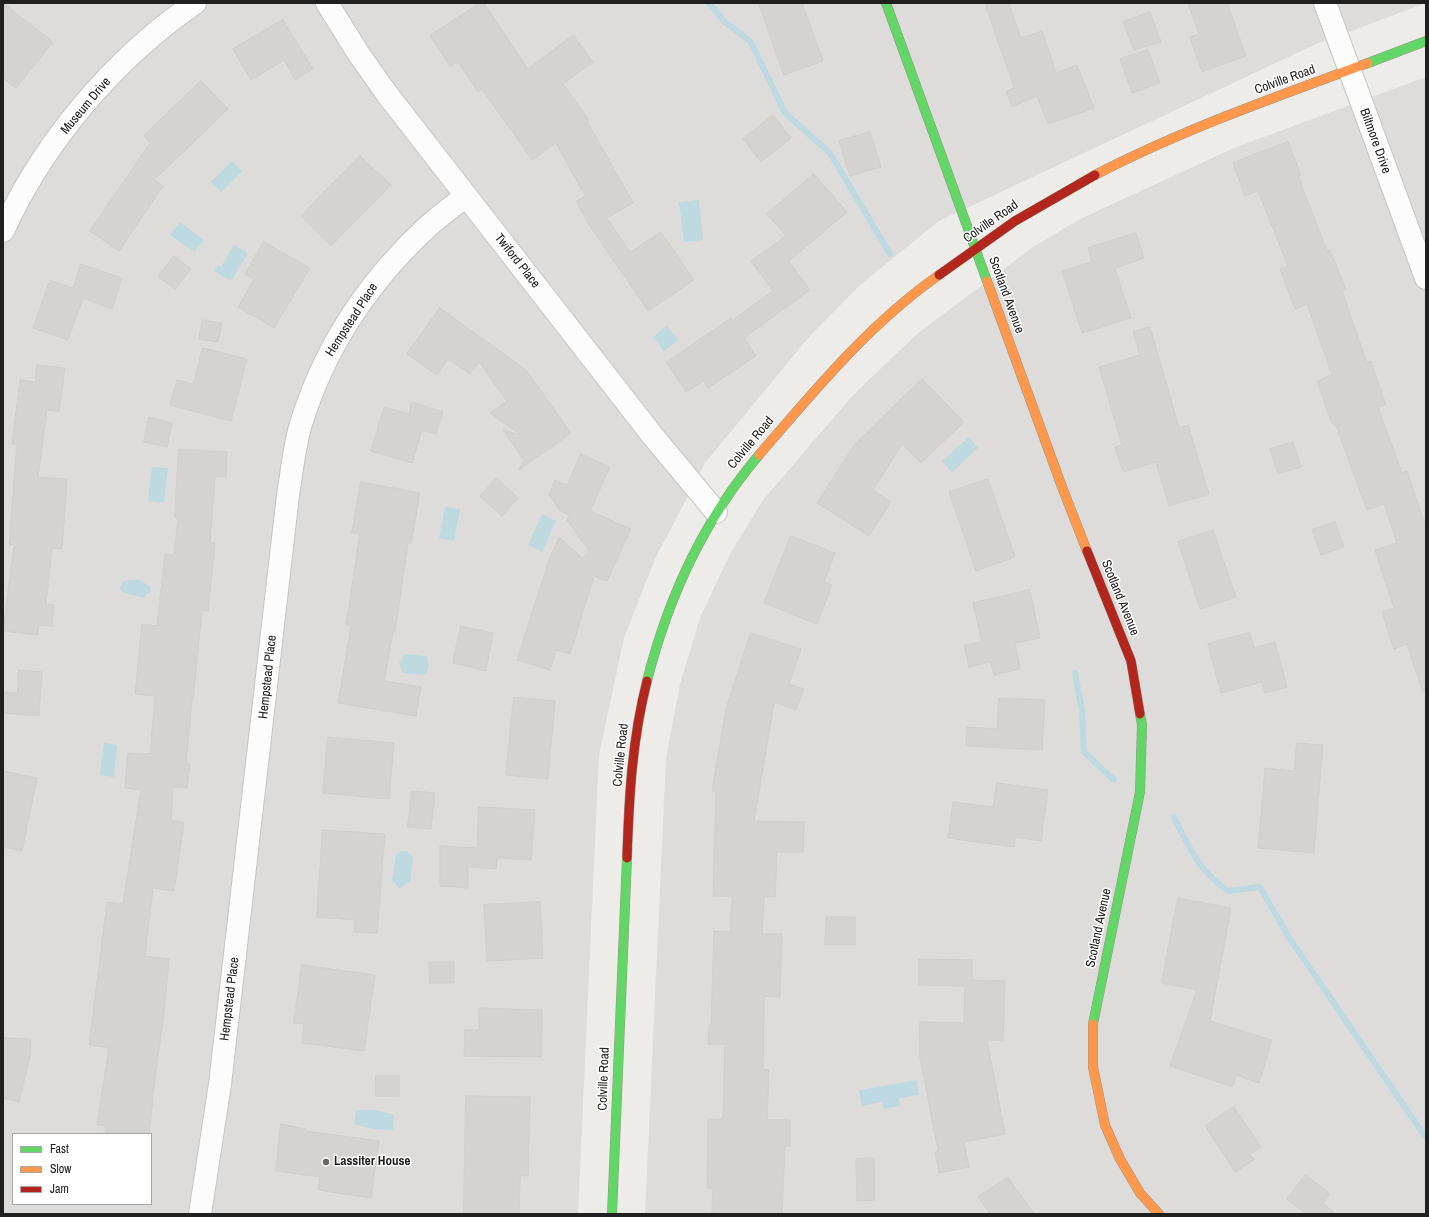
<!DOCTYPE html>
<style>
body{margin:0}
#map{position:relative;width:1429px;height:1217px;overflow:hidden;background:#eeece9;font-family:"Archivo Narrow",sans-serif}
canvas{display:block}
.frame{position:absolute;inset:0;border:4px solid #202020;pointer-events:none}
.legend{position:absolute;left:12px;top:1133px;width:140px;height:72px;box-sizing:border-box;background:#fff;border:1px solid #a6a6a6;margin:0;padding:5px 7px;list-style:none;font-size:12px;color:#202020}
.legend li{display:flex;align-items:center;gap:8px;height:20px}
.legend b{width:20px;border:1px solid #a6a6a6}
</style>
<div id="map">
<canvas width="1429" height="1217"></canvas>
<div class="frame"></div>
<ul class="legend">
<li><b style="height:5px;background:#63d668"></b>Fast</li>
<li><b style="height:5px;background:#ff974d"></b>Slow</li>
<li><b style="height:5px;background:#b3261e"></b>Jam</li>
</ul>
</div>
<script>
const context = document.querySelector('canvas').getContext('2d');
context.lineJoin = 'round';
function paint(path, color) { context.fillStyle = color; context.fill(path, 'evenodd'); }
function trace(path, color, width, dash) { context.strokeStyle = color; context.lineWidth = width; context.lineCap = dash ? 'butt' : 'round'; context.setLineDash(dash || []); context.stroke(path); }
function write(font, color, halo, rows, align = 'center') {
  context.font = font + ' "Archivo Narrow",sans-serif'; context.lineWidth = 3; context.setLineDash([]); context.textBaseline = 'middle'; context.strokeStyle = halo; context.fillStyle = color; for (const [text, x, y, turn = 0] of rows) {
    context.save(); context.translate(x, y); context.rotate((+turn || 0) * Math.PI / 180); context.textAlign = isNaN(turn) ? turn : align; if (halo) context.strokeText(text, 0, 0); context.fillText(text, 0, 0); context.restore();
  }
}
const residential = new Path2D(`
 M 3,3 L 1426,3 L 1314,45 L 939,221 L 860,285 L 809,337 L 705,463 L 655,559 L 624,638 L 599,755 L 578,1214 L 3,1214 ZM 13,1134 L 151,1134 L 151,1204 L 13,1204 Z
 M 1426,77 L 1426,1214 L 645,1214 L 666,758 L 680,684 L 700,618 L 730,554 L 763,500 L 853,395 L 918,333 L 1033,247 L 1082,218 L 1234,148 Z`);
const water = new Path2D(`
 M 232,161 L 242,171 L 221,192 L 211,182 Z
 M 699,200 L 703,240 L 684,242 L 679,202 Z
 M 180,222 L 204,240 L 194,252 L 170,235 Z
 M 234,245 L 248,253 L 231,281 L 214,271 L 218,265 L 221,267 Z
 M 667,326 L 678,340 L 664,351 L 653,337 Z
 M 969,437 L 978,448 L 952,472 L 942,461 Z
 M 152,467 L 168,468 L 164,503 L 148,501 Z
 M 445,507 L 460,509 L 454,541 L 439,538 Z
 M 542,514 L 556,521 L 542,552 L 528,545 Z
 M 138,579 L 151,587 L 150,593 L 146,594 L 144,598 L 122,592 L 120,589 L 122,582 C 128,579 132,581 138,579 Z
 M 405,654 L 427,656 L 429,666 L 425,675 L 402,673 L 399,663 Z
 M 104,743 L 117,745 L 114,777 L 100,775 Z
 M 402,851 L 407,851 L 413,857 L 410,882 L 408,882 L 400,889 L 392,880 L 396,855 Z
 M 917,1080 L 919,1095 L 899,1098 L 900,1106 L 884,1109 L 882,1102 L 862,1106 L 859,1090 Z
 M 356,1110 L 376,1110 L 394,1115 L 393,1130 L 373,1129 L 354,1124 Z`);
const stream = new Path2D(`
 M 709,3 L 725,22 L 751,42 L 785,113 L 830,153 L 890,254
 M 1075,673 L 1082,711 L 1084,752 L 1114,780
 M 1174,817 C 1190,849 1198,870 1228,891 L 1260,887 L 1288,936 L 1426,1138`);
const building = new Path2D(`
 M 3,3 L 53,42 L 16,88 L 3,78 Z
 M 480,3 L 484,3 L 528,69 L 573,35 L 593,62 L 563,84 L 589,120 L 587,121 L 633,203 L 607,218 L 630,252 L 661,232 L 694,280 L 648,311 L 588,223 L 576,201 L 585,196 L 556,143 L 532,160 L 482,89 L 478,92 L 458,62 L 450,66 L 430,36 Z
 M 759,3 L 802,3 L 823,61 L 784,75 Z
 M 985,3 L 1009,3 L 1021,38 L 1042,31 L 1056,73 L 1077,65 L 1094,108 L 1048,124 L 1037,96 L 1012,107 L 1006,91 L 1014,88 Z
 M 1188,3 L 1227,3 L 1246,56 L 1202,72 L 1190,37 L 1199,34 Z
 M 1150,12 L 1161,42 L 1134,50 L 1123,22 Z
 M 283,20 L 313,69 L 295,80 L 284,60 L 251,80 L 233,49 Z
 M 1148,50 L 1160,83 L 1132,93 L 1120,59 Z
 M 201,81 L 228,109 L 154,180 L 163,186 L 119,251 L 90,231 L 150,143 L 144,136 Z
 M 773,115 L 791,138 L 761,162 L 743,139 Z
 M 870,132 L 881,167 L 850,176 L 839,141 Z
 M 1288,142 L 1301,175 L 1298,176 L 1327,251 L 1330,250 L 1346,290 L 1342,291 L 1367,363 L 1371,361 L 1386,405 L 1378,407 L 1402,473 L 1407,471 L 1426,527 L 1426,692 L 1423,692 L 1407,644 L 1394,649 L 1382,612 L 1394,608 L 1375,550 L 1397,543 L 1384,504 L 1367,510 L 1335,423 L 1332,424 L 1317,381 L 1332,375 L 1307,304 L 1295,309 L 1280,269 L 1288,266 L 1258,191 L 1245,196 L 1233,163 Z
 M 360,156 L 391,185 L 331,246 L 301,216 Z
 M 814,174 L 847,212 L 789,261 L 810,290 L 744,338 L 756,356 L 708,388 L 704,381 L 686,392 L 666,362 L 731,318 L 733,320 L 773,291 L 751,261 L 786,236 L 767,214 Z
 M 1136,233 L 1144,258 L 1115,268 L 1131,318 L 1082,333 L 1062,271 L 1092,262 L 1088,248 Z
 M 264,242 L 310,268 L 274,328 L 238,307 L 254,279 L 245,274 Z
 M 174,256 L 191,269 L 175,289 L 158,277 Z
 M 81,264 L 122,278 L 112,309 L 83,298 L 68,340 L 33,328 L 50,280 L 73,288 Z
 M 440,308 L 526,370 L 571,433 L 519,470 L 524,460 L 503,430 L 521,435 L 490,413 L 507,401 L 479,362 L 470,374 L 448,359 L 437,375 L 407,354 Z
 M 203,320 L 222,323 L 218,342 L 199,339 Z
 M 1150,327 L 1179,428 L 1188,425 L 1209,494 L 1169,506 L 1156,462 L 1123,472 L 1115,447 L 1122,445 L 1099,367 L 1140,355 L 1133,332 Z
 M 203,348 L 247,359 L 231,421 L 170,405 L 177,380 L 193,384 Z
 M 37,365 L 65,368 L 59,412 L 47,410 L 38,477 L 67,479 L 62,549 L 52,548 L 46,604 L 54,605 L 52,626 L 39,625 L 38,635 L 3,631 L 14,545 L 9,544 L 17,444 L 12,444 L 20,380 L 35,382 Z
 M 922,379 L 964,422 L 921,463 L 902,444 L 873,490 L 891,502 L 869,536 L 817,503 L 855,444 Z
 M 412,402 L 443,412 L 436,434 L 422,430 L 412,463 L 371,451 L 384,407 L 409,414 Z
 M 149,417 L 172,423 L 167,447 L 144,442 Z
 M 1293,442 L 1301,467 L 1278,474 L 1270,449 Z
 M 179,449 L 227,452 L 226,477 L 215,476 L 210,542 L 215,543 L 208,611 L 202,610 L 193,699 L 192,699 L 186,764 L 190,764 L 187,788 L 173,787 L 171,820 L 184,823 L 174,891 L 153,888 L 145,956 L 169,959 L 164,1013 L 152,1100 L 153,1100 L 149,1134 L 105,1134 L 106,1126 L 97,1125 L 109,1048 L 89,1045 L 107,902 L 123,904 L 141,790 L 125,788 L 128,753 L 150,754 L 155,696 L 135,694 L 142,624 L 157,626 L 165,554 L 174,555 L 178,518 L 175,517 Z
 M 581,454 L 610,467 L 590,511 L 631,529 L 607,581 L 594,576 L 570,654 L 556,650 L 550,670 L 517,660 L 549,560 L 559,537 L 582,558 L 590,552 L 567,520 L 569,515 L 560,511 L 549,495 L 555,480 L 567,485 Z
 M 497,478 L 518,498 L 502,516 L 480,496 Z
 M 988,479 L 1015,557 L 976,571 L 949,492 Z
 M 361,482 L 420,493 L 411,543 L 408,543 L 395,632 L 393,632 L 384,681 L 421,687 L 416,716 L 338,703 L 351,626 L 346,625 L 360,534 L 352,533 Z
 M 1335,522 L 1344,547 L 1321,555 L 1312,530 Z
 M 1213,530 L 1236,597 L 1200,609 L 1178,542 Z
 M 791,536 L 835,553 L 824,582 L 832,585 L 817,624 L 764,603 Z
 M 1030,590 L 1040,638 L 1015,643 L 1020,669 L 994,675 L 991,662 L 969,667 L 964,645 L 982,642 L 973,603 Z
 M 461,626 L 493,633 L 486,671 L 453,663 Z
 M 751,633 L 801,649 L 789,684 L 804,689 L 796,710 L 774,702 L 754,821 L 804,822 L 803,852 L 777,852 L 775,897 L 764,897 L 762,934 L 782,934 L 780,997 L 764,996 L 763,1069 L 769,1070 L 767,1120 L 790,1120 L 790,1146 L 785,1146 L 782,1214 L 712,1214 L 713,1188 L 707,1188 L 708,1119 L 723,1119 L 725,1044 L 708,1044 L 709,1025 L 711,1025 L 714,931 L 730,932 L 732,896 L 713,896 L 716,792 L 712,791 L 726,709 Z
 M 1250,633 L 1254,648 L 1275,642 L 1287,687 L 1265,693 L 1262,682 L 1221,693 L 1208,644 Z
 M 19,670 L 42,672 L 39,716 L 3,713 L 3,692 L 17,693 Z
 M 514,697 L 555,701 L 548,779 L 506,775 Z
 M 999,698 L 1045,700 L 1042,750 L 966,746 L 967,727 L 997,729 Z
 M 328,737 L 394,743 L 389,799 L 323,793 Z
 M 1297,743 L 1323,745 L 1314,853 L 1258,848 L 1265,768 L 1294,771 Z
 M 3,771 L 37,778 L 22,851 L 3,847 Z
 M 997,783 L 1048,790 L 1041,841 L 1015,837 L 1014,847 L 948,838 L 953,802 L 993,807 Z
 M 412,791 L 435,793 L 431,829 L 408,827 Z
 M 479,807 L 535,810 L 531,860 L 497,858 L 496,869 L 468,867 L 468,888 L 440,886 L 440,846 L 477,848 Z
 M 323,830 L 385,834 L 377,933 L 354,932 L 355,920 L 317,917 Z
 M 1178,898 L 1231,908 L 1210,1021 L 1272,1040 L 1259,1083 L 1236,1075 L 1233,1087 L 1170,1066 L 1197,990 L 1162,983 Z
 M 540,902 L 543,958 L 487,961 L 484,905 Z
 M 827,917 L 855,917 L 855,945 L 825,945 Z
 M 919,959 L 972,960 L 972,980 L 1005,981 L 1003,1040 L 987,1040 L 1005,1134 L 964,1142 L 969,1167 L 939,1173 L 935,1152 L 938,1151 L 919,1052 L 920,1022 L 964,1023 L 965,986 L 919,985 Z
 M 429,962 L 454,962 L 454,983 L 430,983 Z
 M 302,965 L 375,975 L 364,1051 L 302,1043 L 304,1024 L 294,1023 Z
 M 479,1008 L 542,1010 L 541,1057 L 464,1056 L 465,1030 L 479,1030 Z
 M 4,1038 L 31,1039 L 30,1056 L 19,1102 L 3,1098 Z
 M 376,1076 L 399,1076 L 399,1096 L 376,1096 Z
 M 466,1096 L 530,1097 L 528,1176 L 520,1175 L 519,1214 L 464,1214 Z
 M 1234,1107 L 1261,1147 L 1250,1154 L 1254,1160 L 1235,1172 L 1205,1126 Z
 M 281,1124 L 306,1129 L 306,1131 L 379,1141 L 371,1198 L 318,1190 L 320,1177 L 276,1171 Z
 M 874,1158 L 875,1200 L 857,1201 L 856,1159 Z
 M 1306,1175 L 1330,1194 L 1323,1203 L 1336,1214 L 1307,1214 L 1287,1199 Z
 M 1008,1177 L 1034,1214 L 990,1214 L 978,1197 Z`);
const street = new Path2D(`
 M 327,3 L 358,53 L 387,94 L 652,435 L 716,512
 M 1325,3 L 1426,278
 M 3,231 C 44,141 114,59 195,3
 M 200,1214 L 220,1084 L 288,495 C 292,472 294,446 301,424 C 324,349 367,284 423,231 C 436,218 452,207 466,196`);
const fast = new Path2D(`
 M 886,3 L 987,281
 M 1368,63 L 1426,41
 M 647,681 C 668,598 703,521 759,455
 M 1093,1024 L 1140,792 L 1142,725 L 1140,714
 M 612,1214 L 627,858`);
const slow = new Path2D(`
 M 1095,175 C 1182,130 1275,97 1368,63
 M 987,281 L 1062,487 L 1087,551
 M 759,455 C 814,391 869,324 939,275
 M 1093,1024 L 1093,1067 L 1105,1125 L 1120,1159 L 1140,1193 L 1159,1214`);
const jam = new Path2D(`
 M 939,275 L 1015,221 L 1095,175
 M 1087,551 L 1131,661 L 1140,714
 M 627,858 C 629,797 632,740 647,681`);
const markers = [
 [326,1162,4,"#686766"]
];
const streetNames = [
 ["Colville Road",1285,80,-20],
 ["Museum Drive",86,106,-50],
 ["Biltmore Drive",1375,141,70],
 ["Colville Road",991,222,-35],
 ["Twiford Place",517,261,52],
 ["Scotland Avenue",1006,295,70],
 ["Hempstead Place",352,320,-57],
 ["Colville Road",751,443,-50],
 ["Scotland Avenue",1120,598,68],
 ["Hempstead Place",268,677,-84],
 ["Colville Road",621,755,-84],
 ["Scotland Avenue",1099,928,-78],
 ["Hempstead Place",230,999,-83],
 ["Colville Road",604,1079,-88]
];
const poiNames = [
 ["Lassiter House",334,1162]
];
paint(residential, '#dddcda');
paint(water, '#bed9e0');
trace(stream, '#bed9e0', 6);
paint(building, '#d5d3d0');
trace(building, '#d1cecb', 1);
trace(street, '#c7c6c5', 24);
trace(fast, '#969782', 10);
trace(slow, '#969782', 10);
trace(jam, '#969782', 10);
trace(street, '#fcfcfc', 22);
trace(fast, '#63d668', 9);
trace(slow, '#ff974d', 9);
trace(jam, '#b3261e', 9);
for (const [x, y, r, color] of markers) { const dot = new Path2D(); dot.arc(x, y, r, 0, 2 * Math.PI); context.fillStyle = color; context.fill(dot); trace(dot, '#fff', 1.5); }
write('13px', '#202020', '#fff', streetNames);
write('bold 13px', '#202020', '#fff', poiNames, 'left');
</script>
